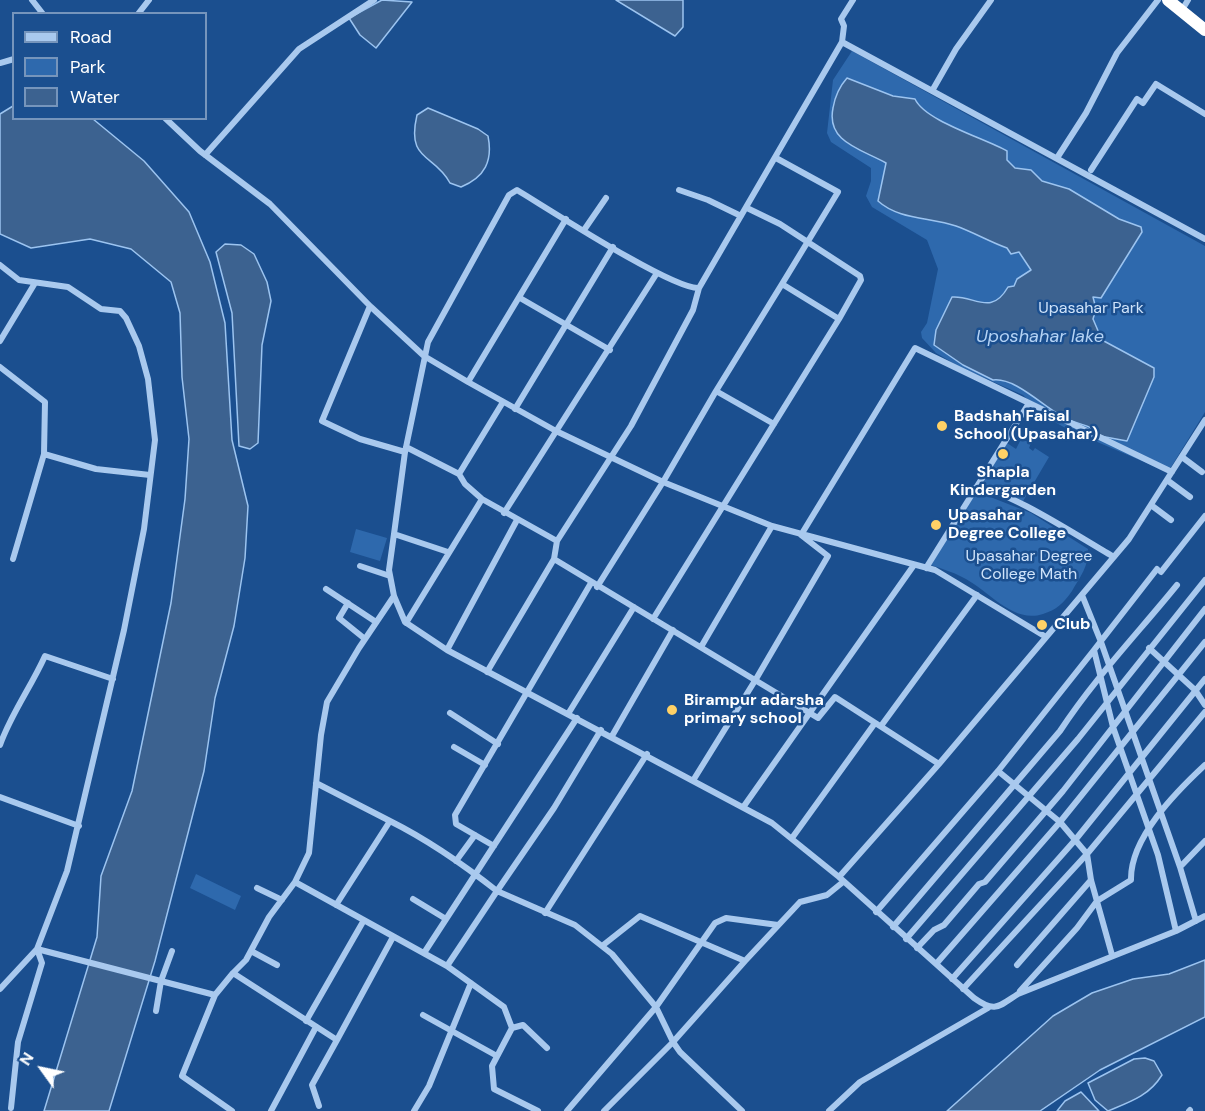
<!DOCTYPE html>
<style>
body{margin:0}
#map{position:relative;width:1205px;height:1111px;overflow:hidden;background:#1b4f8f;font-family:"DM Sans",sans-serif}
canvas{display:block}
.legend{position:absolute;left:12px;top:12px;width:195px;height:108px;box-sizing:border-box;background:#1b4f8f;border:2px solid #7695bc;margin:0;padding:8px 10px;list-style:none;font-size:18px;color:#fff}
.legend li{display:flex;align-items:center;gap:12px;height:30px}
.legend b{width:30px;border:2px solid #7695bc}
.north{position:absolute;left:12px;top:1039px;width:60px;height:60px;-webkit-text-stroke:4px #1b4f8f;paint-order:stroke;rotate:303deg;font-size:16px;font-weight:700;line-height:24px;text-align:center;color:#fff}
.north::after{content:'';display:block;margin:auto;width:21px;height:27px;background:#fff;clip-path:polygon(50% 0,100% 100%,50% 72%,0 100%)}
</style>
<div id="map">
<canvas width="1205" height="1111"></canvas>
<ul class="legend">
<li><b style="height:8px;background:#a9c9ee"></b>Road</li>
<li><b style="height:16px;background:#2e69ad"></b>Park</li>
<li><b style="height:16px;background:#3c6290"></b>Water</li>
</ul>
<div class="north">N</div>
</div>
<script>
const context = document.querySelector('canvas').getContext('2d');
context.lineJoin = 'round';
function paint(path, color) { context.fillStyle = color; context.fill(path, 'evenodd'); }
function trace(path, color, width, dash) { context.strokeStyle = color; context.lineWidth = width; context.lineCap = dash ? 'butt' : 'round'; context.setLineDash(dash || []); context.stroke(path); }
function write(font, color, halo, rows, align = 'center') {
  context.font = font + ' "DM Sans",sans-serif'; context.lineWidth = 5; context.setLineDash([]); context.textBaseline = 'middle'; context.strokeStyle = halo; context.fillStyle = color; for (const [text, x, y, turn = 0] of rows) {
    context.save(); context.translate(x, y); context.rotate((+turn || 0) * Math.PI / 180); context.textAlign = isNaN(turn) ? turn : align; if (halo) context.strokeText(text, 0, 0); context.fillText(text, 0, 0); context.restore();
  }
}
const green = new Path2D(`
 M 852,51 L 1205,246 L 1205,412 L 1168,472 L 1069,430 L 1044,416 L 1023,395 L 960,367 L 936,353 L 922,338 L 921,332 L 927,323 L 938,269 L 927,240 L 872,207 L 866,196 L 871,181 L 871,168 L 831,142 L 827,133 L 833,80 Z
 M 1021,439 L 1031,443 L 1029,448 L 1033,451 L 1035,448 L 1049,457 L 1022,503 L 980,484 L 1004,441 L 1016,449 Z
 M 975,491 L 1031,513 L 1088,549 C 1089,566 1080,577 1072,591 C 1064,603 1056,610 1043,614 C 1012,624 989,590 962,577 C 953,572 942,569 931,565 Z
 M 356,529 L 387,538 L 380,561 L 350,552 Z
 M 196,874 L 241,896 L 235,910 L 190,888 Z`);
const water = new Path2D(`
 M 382,0 L 412,2 L 376,48 L 360,35 L 349,18 Z
 M 616,0 L 683,0 L 683,27 L 675,36 Z
 M 847,78 L 893,96 L 915,99 C 925,121 984,138 1007,151 L 1007,160 L 1015,168 L 1031,170 L 1042,181 L 1069,189 L 1119,219 L 1141,227 L 1142,232 L 1101,298 L 1093,297 L 1096,309 L 1093,319 L 1102,340 L 1154,368 L 1154,377 L 1127,441 L 1100,436 C 1092,425 1081,425 1069,420 C 1047,411 1017,377 993,380 L 963,365 L 934,345 L 936,330 L 952,297 C 974,295 991,317 1008,287 L 1014,286 L 1017,279 L 1031,270 L 1019,252 L 1011,254 L 1007,248 C 990,242 973,232 956,226 C 930,217 899,220 878,201 L 886,163 C 861,149 826,142 833,108 C 835,96 839,87 847,78 Z
 M 13,106 L 14,118 L 93,119 L 144,161 L 189,212 L 210,262 L 225,323 L 232,440 L 248,506 L 245,558 L 234,626 L 215,698 L 204,771 L 155,961 L 109,1111 L 44,1111 L 97,937 L 101,876 L 132,791 L 171,603 L 185,499 L 189,439 L 182,377 L 180,313 L 171,282 L 131,249 L 90,239 L 31,248 L 0,234 L 0,114 Z
 M 428,108 L 478,129 L 488,136 C 493,161 485,177 461,187 L 450,183 C 434,153 406,162 417,115 Z
 M 225,244 L 241,245 L 254,254 L 267,282 L 271,301 L 262,345 L 258,443 L 250,449 L 239,446 L 232,313 L 216,252 Z
 M 1205,960 L 1205,1017 L 1100,1070 L 1040,1111 L 947,1111 L 1053,1016 L 1092,993 L 1133,979 L 1169,974 Z
 M 1145,1058 L 1154,1061 L 1162,1075 C 1149,1096 1130,1102 1108,1111 L 1095,1100 L 1088,1083 L 1134,1059 Z
 M 1081,1092 L 1099,1111 L 1057,1111 L 1065,1101 Z`);
const street = new Path2D(`
 M 32,0 L 43,14
 M 853,0 L 841,19 L 844,26 L 842,42 L 699,288 C 673,290 547,208 517,190 L 509,195 L 428,342 L 405,452 L 394,534 L 389,570 L 394,596 L 405,622 L 447,650 L 772,823 L 839,877 L 974,998 C 995,1013 998,1007 1018,994 L 1176,931 L 1158,855 L 1113,727 L 1094,650 L 1157,569
 M 1182,10 L 1188,0
 M 138,14 L 149,0
 M 842,42 L 1205,239
 M 0,63 L 14,59
 M 932,91 L 956,49 L 991,0
 M 165,118 L 200,151 L 270,204 L 370,306 L 424,356 L 468,382 L 566,219
 M 205,155 L 299,49 L 374,0
 M 776,158 L 838,192 L 782,284
 M 1057,158 L 1086,113 L 1117,53 L 1158,0
 M 1091,170 L 1137,99 L 1143,103 L 1156,84 L 1205,114
 M 679,190 L 708,200 L 741,216
 M 747,208 L 780,224 L 860,276 L 861,280 L 839,319
 M 584,230 L 606,198
 M 0,265 L 19,280 L 68,287 L 101,309 L 120,311 L 126,318 L 139,346 L 148,379 L 155,440 L 144,529 L 124,630 L 67,871 L 37,949 L 0,989
 M 520,298 L 610,350
 M 370,306 L 322,421 L 360,439 L 405,452
 M 0,341 L 35,283
 M 0,367 L 45,402 L 44,454 L 13,559
 M 468,382 L 556,431 L 663,482 L 772,526 L 935,570 L 1046,637
 M 515,409 L 613,247
 M 406,447 L 459,474 L 465,484 L 482,499 L 557,541 L 554,559 L 818,718 L 835,697 L 939,764
 M 44,454 L 96,469 L 150,475
 M 1182,457 L 1202,472
 M 459,474 L 503,402
 M 1167,480 L 1190,497
 M 975,488 C 1001,485 1087,542 1114,557
 M 1151,505 L 1171,520
 M 504,513 L 657,273
 M 394,534 L 448,552
 M 557,541 L 631,426 L 693,310 L 699,288
 M 360,566 L 390,576
 M 926,568 L 1029,403
 M 1161,572 L 1205,516
 M 597,587 L 663,482 L 716,391 L 774,424
 M 326,589 L 376,622
 M 1082,595 L 1101,642 L 1180,867 L 1205,841
 M 348,603 L 339,618 L 365,639
 M 653,619 L 839,319 L 782,284 L 716,391
 M 406,623 L 482,499
 M 701,647 L 772,526
 M 1149,648 L 1195,690 L 1205,705
 M 447,650 L 517,520
 M 487,672 L 554,559
 M 450,713 L 498,744
 M 568,714 L 634,607
 M 881,726 L 977,595
 M 601,730 L 554,808 L 497,891 L 575,925 L 612,954 L 656,1007 L 673,1042 L 680,1052 L 742,1111
 M 612,736 L 673,630
 M 0,745 C 11,714 31,687 45,656 L 113,679
 M 454,747 L 485,765
 M 998,771 L 1060,822 L 1087,854 L 1091,880 L 1112,955
 M 694,779 L 756,679 L 828,556 L 801,535 L 915,348 L 1172,472
 M 316,783 L 390,821
 M 0,797 L 79,826
 M 744,806 L 914,565
 M 792,838 L 875,723
 M 494,846 L 456,824 L 455,815 L 591,583
 M 456,861 L 475,835
 M 1180,867 L 1196,921
 M 839,877 L 939,764 L 1129,539 L 1205,420
 M 295,882 L 447,966 L 504,1007 L 512,1028 L 492,1066 L 494,1089 L 538,1111
 M 257,888 L 282,900
 M 413,899 L 446,919
 M 336,905 L 390,821 C 428,840 464,865 497,891 L 447,966
 M 876,912 L 998,771 L 1094,650
 M 545,913 L 647,754
 M 893,927 L 1060,731 C 1094,679 1138,633 1177,585
 M 1176,931 L 1205,916
 M 906,939 L 1078,739 L 1205,580
 M 602,946 L 640,916 L 745,961 L 800,902 L 827,895 L 843,882
 M 917,948 L 934,930 L 944,925 L 979,884 L 985,882 L 1063,791 L 1205,609
 M 37,949 L 215,995 L 233,973 L 337,1040 L 393,937
 M 251,951 L 277,965
 M 424,953 L 577,718
 M 936,964 L 1060,822 L 1205,642
 M 1017,965 L 1091,880
 M 233,973 L 246,960 L 269,917 L 295,882 L 309,853 L 321,735 L 327,702 L 359,648 L 394,596
 M 952,979 L 1076,839 L 1205,679
 M 963,989 L 1087,854 L 1205,712
 M 1020,991 L 1077,928 L 1097,901 L 1131,880 C 1130,838 1176,792 1205,765
 M 215,995 L 182,1076 L 232,1111
 M 156,1011 L 161,981 L 172,951
 M 423,1015 L 497,1056
 M 306,1021 L 364,920
 M 512,1028 L 523,1025 L 547,1048
 M 319,1106 L 312,1085 L 337,1040
 M 11,1108 L 18,1042 L 42,963 L 37,949
 M 271,1111 L 316,1027
 M 414,1111 L 429,1086 L 471,983
 M 567,1111 L 656,1007 L 715,923 L 726,918 L 778,925
 M 604,1111 L 673,1042 L 745,961
 M 829,1111 L 860,1082 L 988,1008
 M 1189,1111 L 1190,1110`);
const highway = new Path2D(`
 M 1168,0 L 1205,30`);
const markers = [
 [942,426,6,"#ffd166"],
 [1003,454,6,"#ffd166"],
 [936,525,6,"#ffd166"],
 [1042,625,6,"#ffd166"],
 [672,710,6,"#ffd166"]
];
const parkNames = [
 ["Upasahar Park",1091,309],
 ["Upasahar Degree",1029,557],
 ["College Math",1029,575]
];
const poiNames = [
 ["Badshah Faisal",954,417],
 ["School (Upasahar)",954,435],
 ["Shapla",1003,473,"center"],
 ["Kindergarden",1003,491,"center"],
 ["Upasahar",948,516],
 ["Degree College",948,534],
 ["Club",1054,625],
 ["Birampur adarsha",684,701],
 ["primary school",684,719]
];
const waterNames = [
 ["Uposhahar lake",1040,337]
];
paint(green, '#2e69ad');
paint(water, '#3c6290');
trace(water, '#9cc4f0', 1.5);
trace(street, '#a9c9ee', 6);
trace(highway, '#fff', 12);
for (const [x, y, r, color] of markers) { const dot = new Path2D(); dot.arc(x, y, r, 0, 2 * Math.PI); context.fillStyle = color; context.fill(dot); trace(dot, '#1b4f8f', 2); }
write('16px', '#cfe3fa', '#1b4f8f', parkNames);
write('bold 16px', '#fff', '#1b4f8f', poiNames, 'left');
write('italic 18px', '#b5d3f5', '#1b4f8f', waterNames);
</script>
